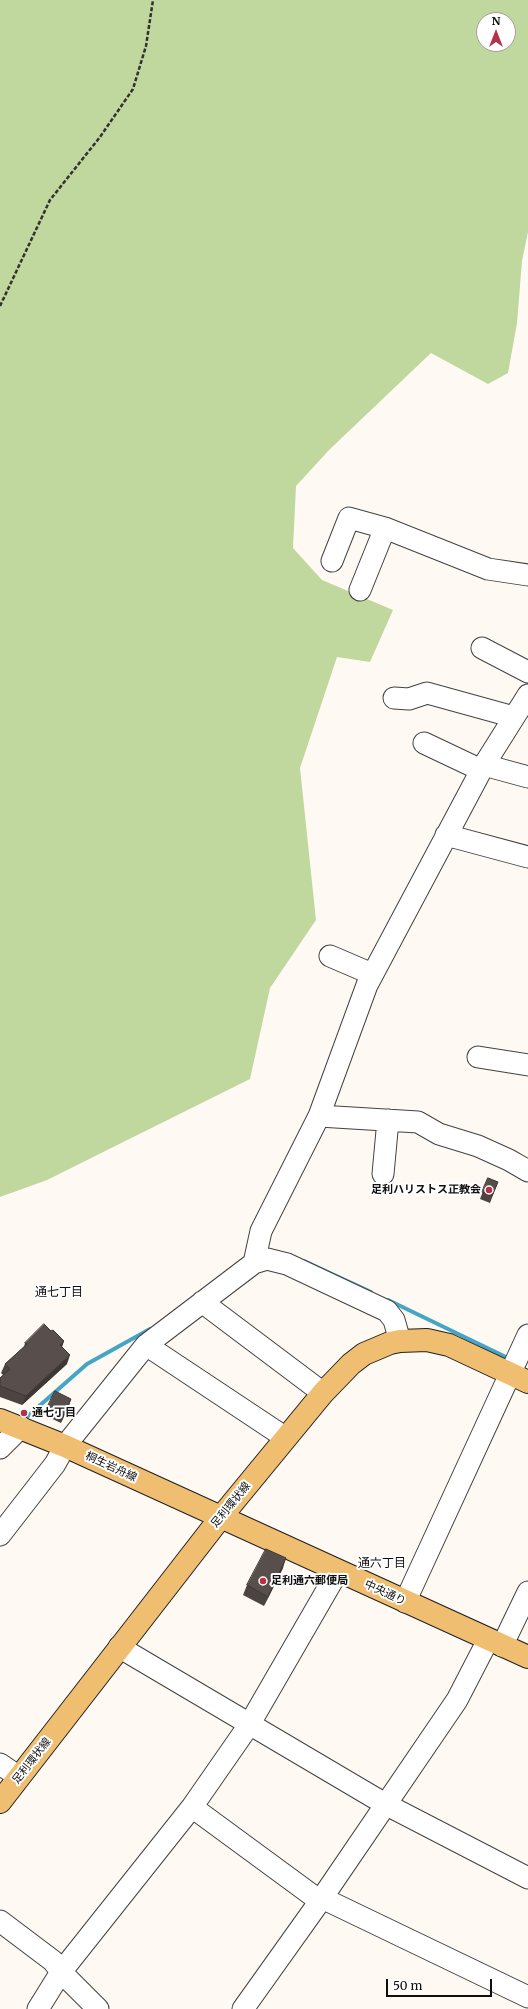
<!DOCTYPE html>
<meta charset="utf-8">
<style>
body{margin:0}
#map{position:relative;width:528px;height:2009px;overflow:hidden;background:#fefaf3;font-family:Merriweather,serif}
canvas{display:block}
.north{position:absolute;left:476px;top:12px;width:40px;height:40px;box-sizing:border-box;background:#fff;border:1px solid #9f9f9f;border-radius:50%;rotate:0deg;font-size:11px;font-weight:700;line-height:16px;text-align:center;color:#0f0f0f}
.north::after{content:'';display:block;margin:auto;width:14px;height:18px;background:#b82f49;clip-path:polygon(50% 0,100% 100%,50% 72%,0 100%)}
.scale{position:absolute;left:386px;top:1979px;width:106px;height:18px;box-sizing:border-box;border:2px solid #0f0f0f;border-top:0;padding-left:5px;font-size:12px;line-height:14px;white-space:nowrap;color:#0f0f0f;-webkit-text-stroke:3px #fff;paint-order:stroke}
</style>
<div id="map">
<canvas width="528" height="2009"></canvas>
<div class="north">N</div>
<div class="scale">50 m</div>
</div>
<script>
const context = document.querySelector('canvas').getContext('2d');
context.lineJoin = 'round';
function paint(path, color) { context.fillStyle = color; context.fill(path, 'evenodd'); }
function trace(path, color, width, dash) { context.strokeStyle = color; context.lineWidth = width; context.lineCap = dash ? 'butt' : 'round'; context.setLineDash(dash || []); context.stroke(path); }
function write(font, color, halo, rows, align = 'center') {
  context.font = font + ' Merriweather,"Noto Sans JP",serif'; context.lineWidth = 4; context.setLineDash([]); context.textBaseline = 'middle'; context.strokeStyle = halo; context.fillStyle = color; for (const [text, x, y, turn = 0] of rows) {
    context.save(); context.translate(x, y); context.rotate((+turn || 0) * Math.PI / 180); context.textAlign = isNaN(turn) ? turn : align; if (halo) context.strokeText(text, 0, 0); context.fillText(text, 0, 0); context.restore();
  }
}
const forest = new Path2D(`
 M 0,0 L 528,0 L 528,232 L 522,261 L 517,323 L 508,373 L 488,384 L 431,353 L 329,450 L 296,486 L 293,548 L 322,580 L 393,610 L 370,662 L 337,657 L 300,768 L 316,920 L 270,988 L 250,1079 L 47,1180 L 0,1197 ZM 484,20 L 508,20 L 508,44 L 484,44 Z`);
const stream = new Path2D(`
 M 304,1261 L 371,1292
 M 388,1300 L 510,1359
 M 21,1422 L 87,1364 L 150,1329`);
const path = new Path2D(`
 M 0,306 L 50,200 L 100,137 L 133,89 L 146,46 L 153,0`);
const minor = new Path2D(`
 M 332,561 L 349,518 L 385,528 L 488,569 L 528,575
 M 360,590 L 385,528
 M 482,648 L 528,672
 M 394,698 L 409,699 L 427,693 L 514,717
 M 424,743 L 481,770
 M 484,765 L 528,777
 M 446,835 L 528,857
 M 330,956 L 372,974
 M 478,1057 L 528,1065
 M 319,1116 L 418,1122 L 439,1134 L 478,1146 L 509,1160 L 528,1171
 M 383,1174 L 388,1120
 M 254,1263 L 261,1231 L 319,1116 L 367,985 L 484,765 L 528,695
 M 202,1302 L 323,1393
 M 146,1345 L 286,1438
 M 0,1448 L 21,1427
 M 0,1535 L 55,1464 L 65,1446 L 146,1345 L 254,1263 L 267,1259 L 287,1264 L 387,1311 L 394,1320 L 400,1341
 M 405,1602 L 528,1335
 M 502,1646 L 528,1592
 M 119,1647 L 385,1804 L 528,1878
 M 0,1764 L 19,1777
 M 192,1807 L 320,1901
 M 322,1898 L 528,1997
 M 0,1921 L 53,1961 L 61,1972 L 98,2009
 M 38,2009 L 61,1972 L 192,1807 L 249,1725 L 338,1571
 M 243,2009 L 320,1901 L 457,1700 L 488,1640`);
const major = new Path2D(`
 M 0,1420 L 65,1446 L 528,1657
 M 0,1802 L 221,1517 L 323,1393 L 351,1364 L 364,1354 L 390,1343 L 400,1341 L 427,1340 L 449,1345 L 528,1382`);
const wall = new Path2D(`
 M 488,1178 L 498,1182 L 490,1203 L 480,1199 Z
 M 64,1341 L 62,1346 L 67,1364 L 22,1405 L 0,1397 L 0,1378 L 3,1375 L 1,1373 L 5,1364 L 24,1347 L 25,1343 Z
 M 71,1399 L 61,1423 L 44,1415 L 47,1408 Z
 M 283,1568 L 264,1606 L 243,1595 L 247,1585 Z`);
const shadedWall = new Path2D(`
 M 64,1341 L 61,1350 L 60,1345 Z
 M 70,1355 L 67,1364 L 22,1405 L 26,1396 Z
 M 71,1399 L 69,1406 L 61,1423 L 63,1416 Z
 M 286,1558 L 283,1568 L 264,1606 L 268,1597 Z`);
const building = new Path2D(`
 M 488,1178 L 498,1182 L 492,1196 L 482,1192 Z
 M 44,1324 L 51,1331 L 53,1330 L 64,1341 L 60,1345 L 70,1355 L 26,1396 L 0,1386 L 0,1378 L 10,1369 L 5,1364 L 27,1344 L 25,1343 Z
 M 55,1391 L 71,1399 L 63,1416 L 47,1408 Z
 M 266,1549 L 286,1558 L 268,1597 L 247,1585 Z`);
const markers = [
 [489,1190,4,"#b82f49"],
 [24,1413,4,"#b82f49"],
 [263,1581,4,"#b82f49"]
];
const poiNames = [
 ["足利ハリストス正教会",481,1190,"right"],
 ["通七丁目",32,1413],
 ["足利通六郵便局",271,1581]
];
const streetNames = [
 ["桐生岩舟線",111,1467,25],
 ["足利環状線",231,1505,-51],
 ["中央通り",385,1593,25],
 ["足利環状線",32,1761,-52]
];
const neighbourhoodNames = [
 ["通七丁目",59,1293],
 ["通六丁目",382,1564]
];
paint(forest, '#c0d79e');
trace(stream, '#45a5c6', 4);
trace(minor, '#424242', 23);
trace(major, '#202020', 24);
trace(path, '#313131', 2.5, [4, 2]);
trace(minor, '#fff', 21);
trace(major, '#f0be71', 22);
paint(wall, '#4c4441');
paint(shadedWall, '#3e3735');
paint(building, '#584f4c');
trace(building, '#3e3735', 1);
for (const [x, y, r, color] of markers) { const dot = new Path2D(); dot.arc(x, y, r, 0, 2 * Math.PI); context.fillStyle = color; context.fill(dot); trace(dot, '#fff', 1.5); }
write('bold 11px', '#0f0f0f', '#fff', poiNames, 'left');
write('11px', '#0f0f0f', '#fff', streetNames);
write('12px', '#0f0f0f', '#fff', neighbourhoodNames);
</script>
